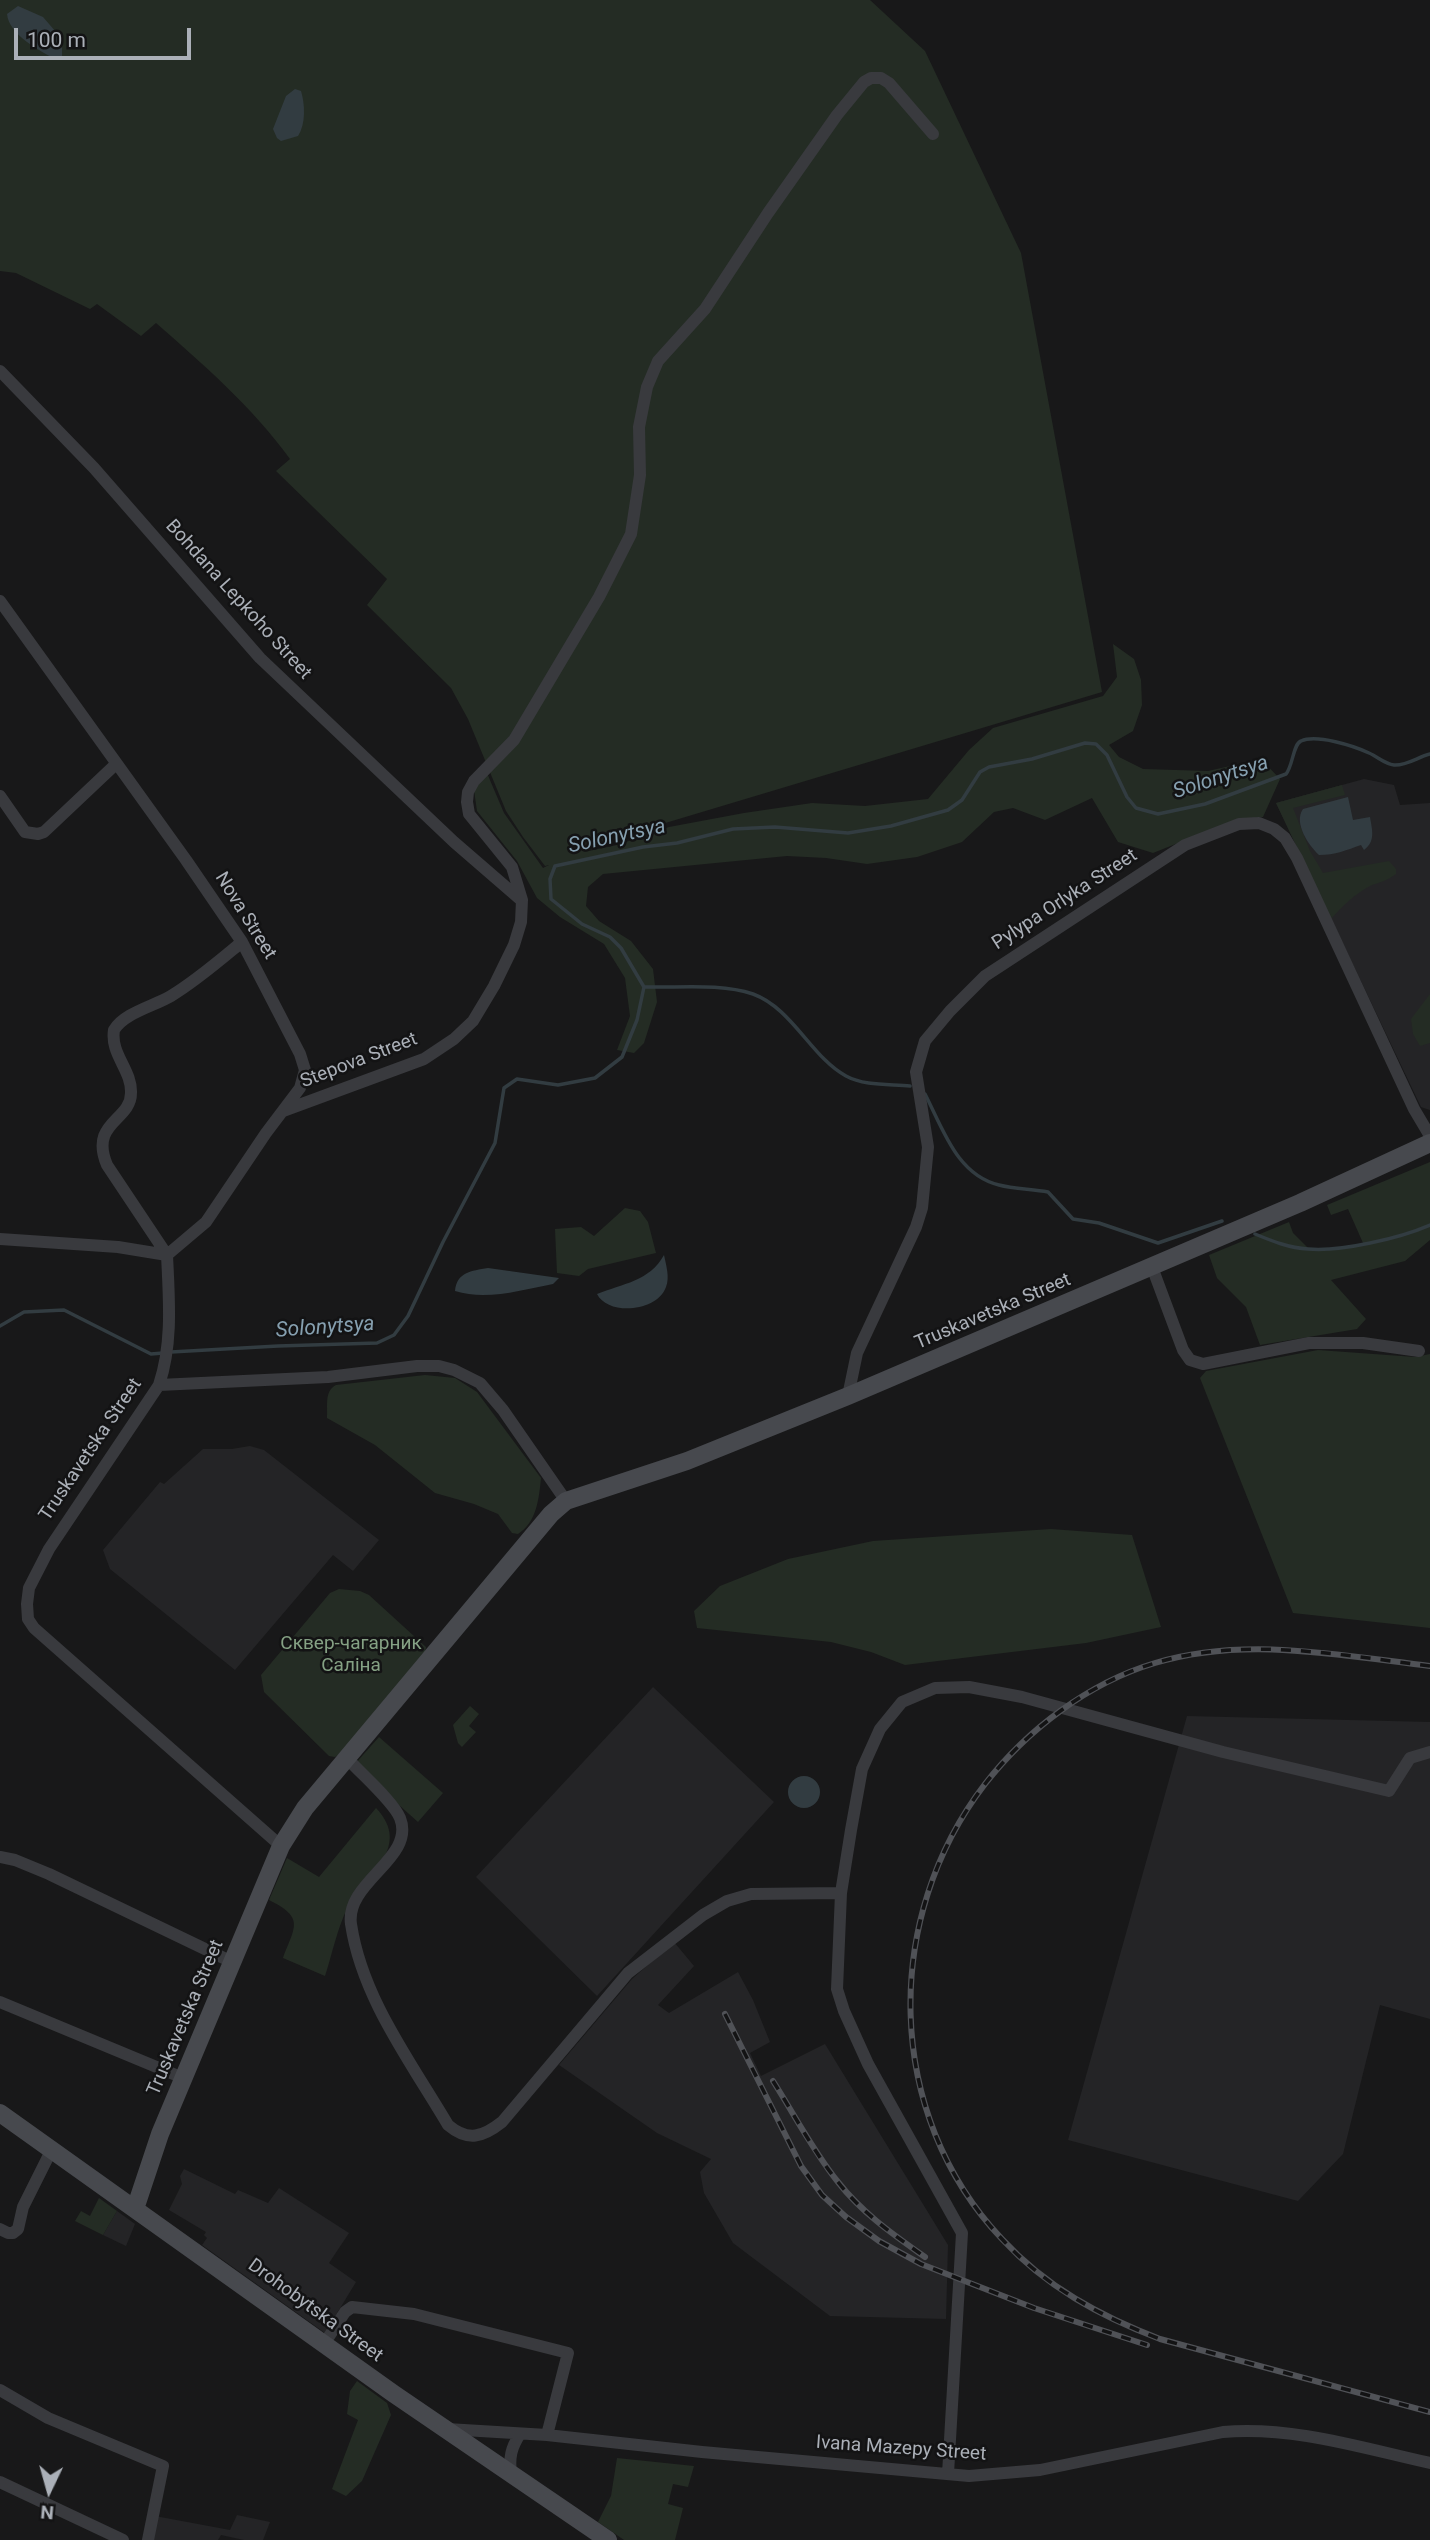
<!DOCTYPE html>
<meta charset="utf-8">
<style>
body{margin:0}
#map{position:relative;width:1430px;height:2540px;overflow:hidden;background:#181819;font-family:Roboto,sans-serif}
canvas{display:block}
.north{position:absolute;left:14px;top:2456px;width:70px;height:70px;-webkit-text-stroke:5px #131314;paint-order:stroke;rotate:185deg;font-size:19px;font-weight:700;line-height:28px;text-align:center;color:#abb0b8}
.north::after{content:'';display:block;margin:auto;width:24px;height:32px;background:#abb0b8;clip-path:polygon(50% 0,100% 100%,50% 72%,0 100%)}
.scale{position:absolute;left:14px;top:28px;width:177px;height:32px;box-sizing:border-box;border:4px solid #abb0b8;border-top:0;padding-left:9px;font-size:21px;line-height:24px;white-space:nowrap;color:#abb0b8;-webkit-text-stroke:5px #131314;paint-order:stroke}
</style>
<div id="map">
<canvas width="1430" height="2540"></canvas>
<div class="north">N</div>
<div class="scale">100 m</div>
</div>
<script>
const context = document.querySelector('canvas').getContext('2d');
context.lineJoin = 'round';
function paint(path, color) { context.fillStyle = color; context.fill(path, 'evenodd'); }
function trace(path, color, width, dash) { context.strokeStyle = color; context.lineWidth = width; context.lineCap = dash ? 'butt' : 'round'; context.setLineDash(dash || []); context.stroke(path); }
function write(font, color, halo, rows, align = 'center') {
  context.font = font + ' Roboto,sans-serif'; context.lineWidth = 5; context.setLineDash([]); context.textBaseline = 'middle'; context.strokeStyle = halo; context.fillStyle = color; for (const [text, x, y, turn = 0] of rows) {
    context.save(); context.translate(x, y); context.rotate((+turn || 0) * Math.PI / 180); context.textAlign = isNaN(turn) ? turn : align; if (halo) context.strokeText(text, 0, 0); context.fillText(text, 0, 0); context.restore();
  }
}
const built = new Path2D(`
 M 1364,779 L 1394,785 L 1400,805 L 1430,803 L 1430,1110 L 1421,1107 L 1276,803 Z
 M 250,1446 L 264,1450 L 379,1540 L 353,1571 L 333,1555 L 235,1670 L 110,1569 L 103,1550 L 160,1482 L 164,1484 L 203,1449 L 232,1449 Z
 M 653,1687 L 774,1802 L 597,1996 L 476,1877 Z
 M 1187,1716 L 1430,1722 L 1430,2019 L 1380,2005 L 1343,2154 L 1298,2201 L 1068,2140 Z
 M 674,1942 L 694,1966 L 658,2005 L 669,2013 L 738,1972 L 753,2000 L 770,2042 L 750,2053 L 761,2076 L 825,2044 L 948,2245 L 946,2319 L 830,2316 L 733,2243 L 704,2193 L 700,2172 L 711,2159 L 657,2133 L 559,2065 L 632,1979 Z
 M 184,2169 L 235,2194 L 238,2190 L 268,2203 L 279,2188 L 349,2233 L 329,2263 L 356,2282 L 325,2333 L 202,2245 L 207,2238 L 204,2235 L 206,2232 L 169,2210 L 182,2184 L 180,2176 Z
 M 117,2211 L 135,2224 L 126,2246 L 103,2235 Z
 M 237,2515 L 270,2522 L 263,2540 L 244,2540 L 221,2535 L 218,2540 L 151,2540 L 155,2516 L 230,2530 Z`);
const green = new Path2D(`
 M 0,0 L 870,0 L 925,51 L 1021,253 L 1102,692 L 662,824 L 584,852 L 617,845 L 669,827 L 744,813 L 812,803 L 865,806 L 928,799 L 969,750 L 993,728 L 1103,696 L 1117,677 L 1113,644 L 1134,659 L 1141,680 L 1142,705 L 1133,731 L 1109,745 L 1119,757 L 1143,769 L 1208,771 L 1261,759 L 1280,779 L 1263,817 L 1236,820 L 1153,853 L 1118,842 L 1092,798 L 1045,820 L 1013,808 L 994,812 L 962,842 L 917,857 L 867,864 L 826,858 L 787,856 L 603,874 L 588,887 L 586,906 L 599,921 L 631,941 L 653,969 L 657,1002 L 644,1043 L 634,1053 L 617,1050 L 630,1016 L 625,978 L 604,944 L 560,917 L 537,898 L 517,861 L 477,811 L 474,790 L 487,773 L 504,813 L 543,868 L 549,865 L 545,866 L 523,837 L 506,811 L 468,719 L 451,688 L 367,605 L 387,579 L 276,471 L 290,459 C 253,408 203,364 156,323 L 141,336 L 97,304 L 90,309 L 16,273 L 0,271 Z
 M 1342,785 L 1345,795 L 1293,808 L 1310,851 L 1323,873 L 1389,861 L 1396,869 L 1396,874 C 1387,881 1380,882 1370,886 C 1355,894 1342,906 1331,919 L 1276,803 Z
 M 1430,994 L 1430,1043 L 1420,1046 L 1413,1034 L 1411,1019 Z
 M 1430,1162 L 1430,1240 L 1405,1261 L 1331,1280 L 1366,1319 L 1357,1329 L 1260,1345 L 1246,1307 L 1217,1278 L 1209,1255 L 1289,1222 L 1293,1233 L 1309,1249 L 1341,1248 L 1363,1243 L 1348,1209 L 1331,1215 L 1327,1205 Z
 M 625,1208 L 640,1211 L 648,1222 L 656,1253 L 588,1269 L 579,1276 L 557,1273 L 555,1229 L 581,1227 L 594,1236 Z
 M 1318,1350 L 1415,1357 L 1430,1354 L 1430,1628 L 1293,1613 L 1200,1378 L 1206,1371 Z
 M 425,1375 L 455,1378 L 477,1392 L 541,1478 C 539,1498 537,1522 518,1534 L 512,1533 L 498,1514 L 474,1504 L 435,1493 L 375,1445 L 327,1418 C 328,1406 324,1391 336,1385 Z
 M 1051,1529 L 1132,1535 L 1161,1627 L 1086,1643 L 905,1665 L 871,1652 L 831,1642 L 697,1628 L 694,1611 L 720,1586 L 788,1559 L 873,1541 Z
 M 339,1589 L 360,1591 L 369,1595 L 426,1647 L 425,1653 L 340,1754 L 335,1757 L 329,1756 L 264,1692 L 261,1675 L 330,1593 Z
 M 470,1706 L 479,1714 L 469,1726 L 476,1732 L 462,1747 L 458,1743 L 453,1725 Z
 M 379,1737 L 443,1793 L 418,1822 L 354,1765 Z
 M 376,1808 C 413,1847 366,1875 347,1909 C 337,1929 332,1955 325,1976 L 283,1958 C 295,1926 305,1918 269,1900 L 287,1858 L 319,1877 Z
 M 99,2198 L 117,2211 L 103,2235 L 75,2221 L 81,2211 L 90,2216 Z
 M 357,2381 L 387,2403 L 391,2415 L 362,2481 L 346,2496 L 332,2489 L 358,2420 L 347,2414 L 350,2391 Z
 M 617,2458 L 694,2466 L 688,2487 L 673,2484 L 668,2504 L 683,2508 L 675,2540 L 624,2540 L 598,2522 L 611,2496 Z`);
const water = new Path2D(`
 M 18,6 L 43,17 L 62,39 L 62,58 L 57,60 C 40,51 9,35 7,14 Z
 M 295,89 L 301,91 C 305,104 306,124 298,136 L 281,141 L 277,138 L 273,129 L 286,96 Z
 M 1348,797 L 1353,820 L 1370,817 C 1372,830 1376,841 1364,850 L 1361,845 C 1347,850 1335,855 1319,855 C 1309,846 1293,823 1303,809 Z
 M 664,1255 C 666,1265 670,1277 666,1287 C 657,1312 608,1316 597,1294 C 622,1284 650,1281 664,1255 Z
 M 488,1268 L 559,1278 L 553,1284 C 522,1290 486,1301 455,1291 C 457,1272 471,1271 488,1268 Z
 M788 1792a16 16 0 1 1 32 0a16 16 0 1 1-32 0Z`);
const stream = new Path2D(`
 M 645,987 C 679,988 720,983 753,994 C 792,1008 812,1058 846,1076 C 864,1086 890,1084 910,1086
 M 925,1094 C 943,1129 957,1175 999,1185 C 1014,1189 1032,1189 1048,1192 L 1073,1219 L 1099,1223 L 1158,1243 L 1222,1221
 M 1255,1234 C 1272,1241 1289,1248 1308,1249 C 1341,1252 1400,1238 1430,1225
 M 0,1326 L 24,1312 L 64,1310 L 151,1354 L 163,1353
 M 171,1352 L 278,1346 L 377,1343 L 394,1335 L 408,1316 L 443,1242 L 495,1143 L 504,1088 L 517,1079 L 558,1085 L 595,1078 L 622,1057 L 637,1020 L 644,987 L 621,948 L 610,937 L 582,924 L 551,899 L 550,879 L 555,866 L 643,847 L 677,843 L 733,829 L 775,827 L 848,833 L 891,826 L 948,810 L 962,800 L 980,772 L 989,767 L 1032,759 L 1085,743 L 1096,744 L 1107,755 L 1127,797 L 1136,808 L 1158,814 L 1205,804 L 1286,774 C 1293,766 1293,744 1301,741 C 1317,734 1354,746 1369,753 C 1378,757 1385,764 1394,765 C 1406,766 1418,757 1430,754`);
const street = new Path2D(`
 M 0,371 L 94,468 L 260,658 L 454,842 L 521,900
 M 0,601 L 186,860 L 242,942 L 300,1054 L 305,1070 L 300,1088 L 266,1133 L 206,1222 L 167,1255
 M 0,796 L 25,832 L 38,834 L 44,832 L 116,764
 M 283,1111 L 424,1059 L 454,1039 L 473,1021 L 494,986 L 514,945 L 521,922 L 522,900 L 512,867 L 469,814 L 467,802 L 468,792 L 474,781 L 514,740 L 599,597 L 631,534 L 640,475 L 639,427 L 647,387 L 658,361 L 705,309 L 768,213 L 837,115 L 864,82 L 871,78 L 881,78 L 889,83 L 933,134
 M 0,1239 L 118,1247 L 167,1255
 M 167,1255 C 169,1299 173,1343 159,1385 L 49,1549 L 29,1588 L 27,1604 L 28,1619 L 34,1628 L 281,1846
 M 167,1255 L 107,1165 C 89,1122 131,1121 131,1093 C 132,1070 110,1054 114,1030 C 124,1013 154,1006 171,996 C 196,981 219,961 242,942
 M 1152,1267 L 1183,1350 L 1190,1360 L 1203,1364 L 1309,1343 L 1363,1343 L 1419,1351
 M 159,1385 L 328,1377 L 417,1366 L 439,1366 L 454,1370 L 480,1383 L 503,1410 L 566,1501
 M 848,1396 L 857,1353 L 916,1227 L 922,1208 L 928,1147 L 916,1072 L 925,1041 L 950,1011 L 985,976 L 1185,845 L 1239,824 L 1259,823 L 1274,829 L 1285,838 L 1297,858 L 1414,1109 L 1430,1136
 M 347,1758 C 360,1773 393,1801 400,1818 C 416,1858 345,1882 351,1924 C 362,1998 411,2062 448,2125 C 468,2142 483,2137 502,2122 L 628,1973 L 703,1915 L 727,1901 L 751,1894 L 841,1893
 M 0,1857 L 15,1860 L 49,1874 L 232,1962
 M 0,2002 L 183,2078
 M 0,2229 L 8,2233 L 13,2233 L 18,2229 L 23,2207 L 52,2149
 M 324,2344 L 345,2312 L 352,2307 L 414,2314 L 568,2353 L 547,2435
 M 0,2390 L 48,2418 L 163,2466 L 148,2540
 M 447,2429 L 547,2435 L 702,2452 L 969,2476 L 1040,2470 L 1223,2432 C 1293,2426 1362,2448 1430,2463
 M 511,2474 C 509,2457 511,2448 520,2434
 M 948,2474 L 962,2233 L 868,2064 L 844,2011 L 837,1989 L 841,1893 L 851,1830 L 862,1769 L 880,1729 L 902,1702 L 935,1688 L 969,1687 L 1022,1697 L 1223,1752 L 1389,1791 L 1410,1758 L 1430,1752
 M 0,2482 L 123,2540`);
const secondary = new Path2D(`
 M 0,2113 L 394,2394 L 608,2540
 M 135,2209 L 160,2134 L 281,1846 L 305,1808 L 551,1514 L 566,1501 L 687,1461 L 848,1396 L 1300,1203 L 1430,1143`);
const rail = new Path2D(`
 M 1430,1666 C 1339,1655 1244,1636 1155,1663 C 1088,1683 1027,1730 985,1784 C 882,1918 884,2114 1002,2239 C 1046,2287 1100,2316 1160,2339 L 1430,2412
 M 725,2014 L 801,2166 L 822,2195 L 846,2217 L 879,2241 L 921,2264 L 1034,2308 L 1147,2345
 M 773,2081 C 794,2114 813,2151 838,2182 C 862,2213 894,2235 925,2257`);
const streetNames = [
 ["Bohdana Lepkoho Street",238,600,48],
 ["Pylypa Orlyka Street",1065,900,-33],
 ["Nova Street",245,916,58],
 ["Stepova Street",359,1061,-21],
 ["Truskavetska Street",993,1312,-23],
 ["Truskavetska Street",91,1450,-56],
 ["Truskavetska Street",186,2018,-67],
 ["Drohobytska Street",315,2311,36],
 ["Ivana Mazepy Street",901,2449,4]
];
const parkNames = [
 ["Сквер-чагарник",351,1644],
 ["Саліна",351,1666]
];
const waterNames = [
 ["Solonytsya",1221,778,-18],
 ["Solonytsya",617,837,-12],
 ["Solonytsya",325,1328,-4]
];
paint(built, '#242426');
paint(green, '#242c24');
paint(water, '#323c41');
trace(stream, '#323c41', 3.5);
trace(street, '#393a3e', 12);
trace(secondary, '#47494e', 18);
trace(rail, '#505257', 6);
trace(rail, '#131314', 3.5, [10]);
write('19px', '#abb0b8', '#131314', streetNames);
write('19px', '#85a184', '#131314', parkNames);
write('italic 21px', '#86a0b0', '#131314', waterNames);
</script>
